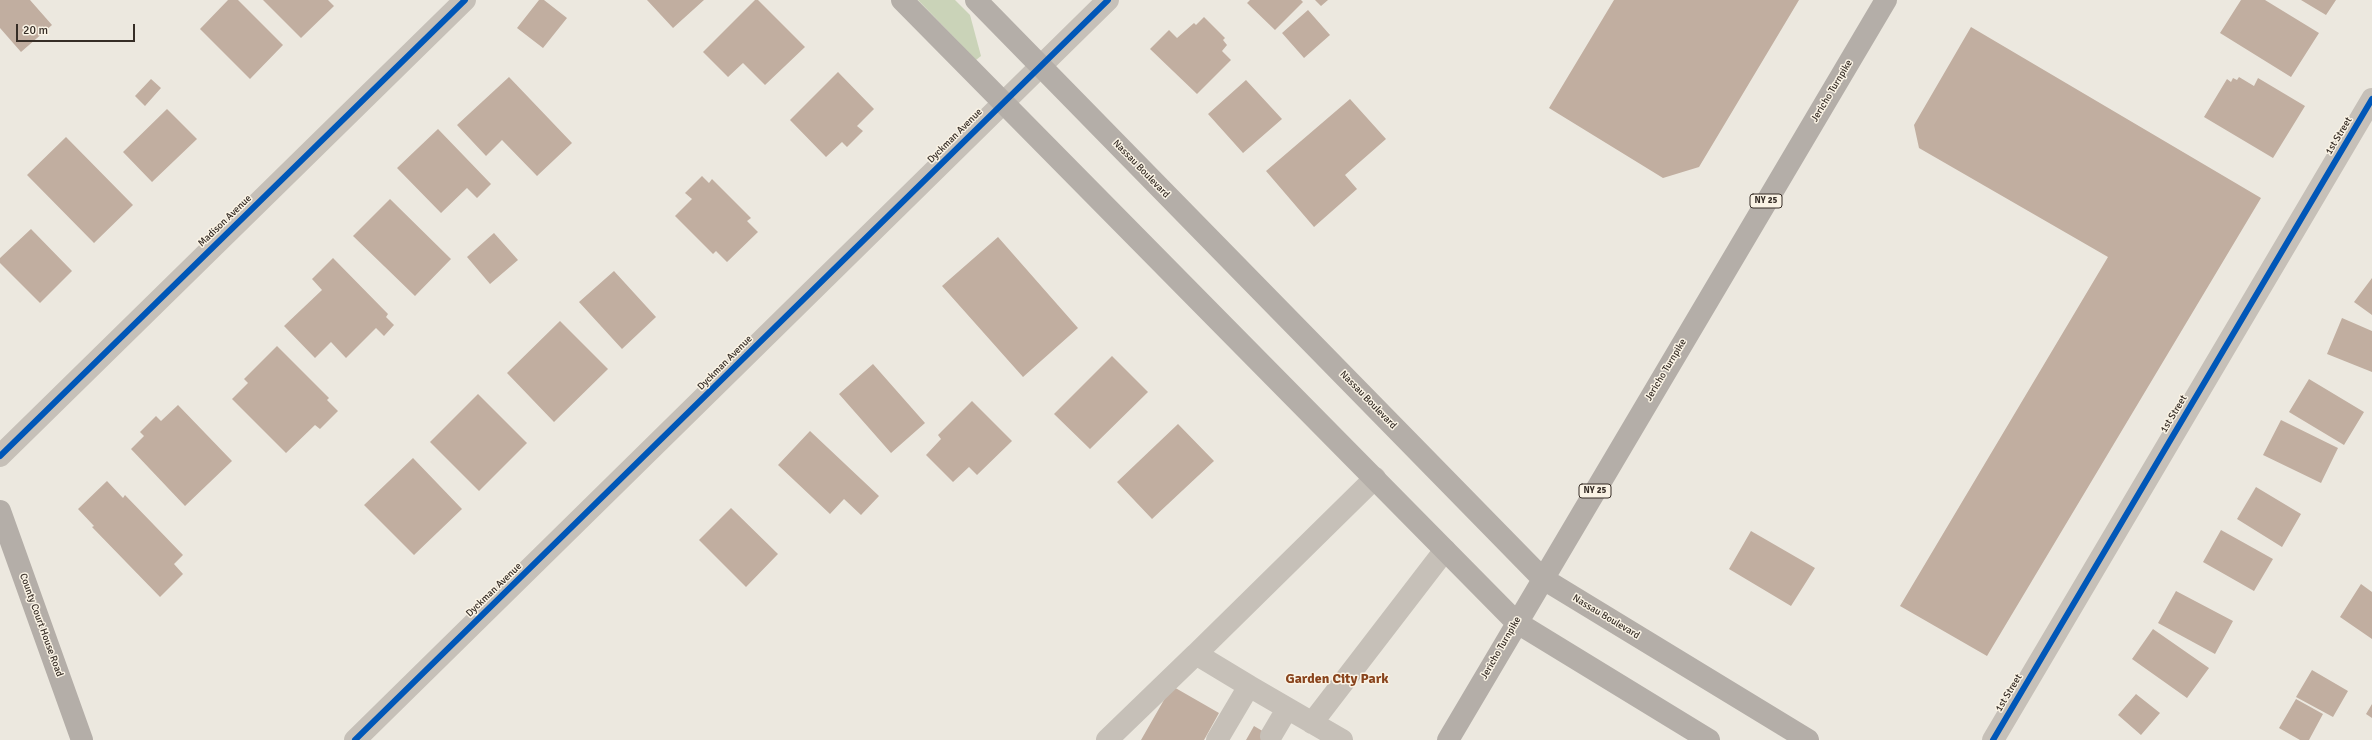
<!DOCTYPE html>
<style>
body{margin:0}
#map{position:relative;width:2372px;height:740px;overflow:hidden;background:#ece8df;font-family:Signika,sans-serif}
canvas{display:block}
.scale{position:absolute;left:16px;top:24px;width:119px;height:18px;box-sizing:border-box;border:2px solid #362d26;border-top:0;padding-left:5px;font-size:12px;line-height:14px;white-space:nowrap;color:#362d26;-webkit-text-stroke:3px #faf3e5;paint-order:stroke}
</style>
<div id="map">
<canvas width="2372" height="740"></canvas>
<div class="scale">20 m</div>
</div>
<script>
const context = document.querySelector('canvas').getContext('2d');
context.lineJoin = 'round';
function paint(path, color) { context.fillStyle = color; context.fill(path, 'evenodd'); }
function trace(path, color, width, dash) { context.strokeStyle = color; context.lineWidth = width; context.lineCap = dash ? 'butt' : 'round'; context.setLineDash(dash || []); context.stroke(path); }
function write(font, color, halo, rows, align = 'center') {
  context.font = font + ' Signika,sans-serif'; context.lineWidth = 3; context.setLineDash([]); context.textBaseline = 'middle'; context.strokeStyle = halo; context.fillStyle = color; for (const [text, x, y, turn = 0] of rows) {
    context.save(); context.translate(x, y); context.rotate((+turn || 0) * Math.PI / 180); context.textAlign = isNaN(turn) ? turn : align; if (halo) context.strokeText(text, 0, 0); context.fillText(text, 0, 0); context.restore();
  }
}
const green = new Path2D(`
 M 918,0 L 955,0 L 970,15 L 981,56 L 976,60 Z`);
const building = new Path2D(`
 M 0,0 L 30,0 L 52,25 L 21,52 L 0,28 Z
 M 228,0 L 238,0 L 283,45 L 250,79 L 200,29 Z
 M 263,0 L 328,0 L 334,6 L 301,38 Z
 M 539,0 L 544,0 L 567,18 L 543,48 L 517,28 Z
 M 647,0 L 704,0 L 673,28 Z
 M 755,0 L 758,0 L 805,47 L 765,85 L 743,63 L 728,77 L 703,52 Z
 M 1250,0 L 1301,0 L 1303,2 L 1275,30 L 1247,3 Z
 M 1315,0 L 1328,0 L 1321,6 Z
 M 1614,0 L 1799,0 L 1699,167 L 1663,178 L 1549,108 Z
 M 2241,0 L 2265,0 L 2319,33 L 2291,77 L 2220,33 Z
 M 2301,0 L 2336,0 L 2326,15 Z
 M 1308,10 L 1330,35 L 1304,58 L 1282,33 Z
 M 1204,17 L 1225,38 L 1223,40 L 1227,45 L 1222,51 L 1231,60 L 1197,94 L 1150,49 L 1169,30 L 1177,38 L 1194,23 L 1196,25 Z
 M 1971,27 L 2261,198 L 1987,656 L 1900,606 L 2108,257 L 1919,148 L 1914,125 Z
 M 838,72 L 874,109 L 857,126 L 863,131 L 847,147 L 842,142 L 826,157 L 790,120 Z
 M 509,77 L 572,143 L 537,176 L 502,140 L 486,156 L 457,125 Z
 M 2239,77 L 2254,86 L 2258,78 L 2305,106 L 2273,158 L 2204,117 L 2227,79 L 2231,82 L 2233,78 L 2237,80 Z
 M 151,79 L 161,88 L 145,106 L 135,96 Z
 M 1246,80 L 1282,119 L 1243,153 L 1208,114 Z
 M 1350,99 L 1386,139 L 1345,175 L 1357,189 L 1314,227 L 1266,171 Z
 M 167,109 L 197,139 L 152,182 L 123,152 Z
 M 438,129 L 491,184 L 477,198 L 467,188 L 441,213 L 397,168 Z
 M 66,137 L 133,205 L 94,243 L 27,175 Z
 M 702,176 L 709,183 L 712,179 L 751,218 L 747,221 L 758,232 L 727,262 L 716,251 L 713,254 L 675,216 L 692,199 L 685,193 Z
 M 390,199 L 451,259 L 415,296 L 353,236 Z
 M 31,229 L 72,271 L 40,303 L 0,263 L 0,258 Z
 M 494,233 L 518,260 L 490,284 L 467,257 Z
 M 998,237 L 1078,328 L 1023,377 L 942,286 Z
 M 333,258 L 388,314 L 386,317 L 394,325 L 384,336 L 376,328 L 346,358 L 331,342 L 315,358 L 284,326 L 322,290 L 312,279 Z
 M 614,271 L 656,317 L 622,349 L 579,302 Z
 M 2372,278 L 2372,315 L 2354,302 Z
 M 2342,318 L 2372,331 L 2372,372 L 2327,354 Z
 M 560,321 L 608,369 L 554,422 L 507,373 Z
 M 277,346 L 329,398 L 327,400 L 338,411 L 320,429 L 315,425 L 286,453 L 232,399 L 248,383 L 244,379 Z
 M 1112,356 L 1148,392 L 1090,449 L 1054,414 Z
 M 873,364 L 925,423 L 891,453 L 839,394 Z
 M 2309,379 L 2364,412 L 2344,445 L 2289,412 Z
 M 478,394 L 527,443 L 479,491 L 430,442 Z
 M 972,401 L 1012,441 L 977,475 L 969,467 L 953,482 L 926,455 L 941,439 L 938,435 Z
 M 178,405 L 232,461 L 185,506 L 131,449 L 144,436 L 140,432 L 156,416 L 161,421 Z
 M 2281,420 L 2338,448 L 2321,483 L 2263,455 Z
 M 1178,424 L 1214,461 L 1152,519 L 1117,482 Z
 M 810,431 L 879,496 L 861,515 L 844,499 L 830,514 L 778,465 Z
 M 413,458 L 462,509 L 414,555 L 364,505 Z
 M 107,481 L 123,498 L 125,495 L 183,555 L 174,564 L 183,574 L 160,597 L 92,527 L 94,526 L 78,509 Z
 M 2256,487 L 2301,514 L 2282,547 L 2237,519 Z
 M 731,508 L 778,554 L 746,587 L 699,540 Z
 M 2221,530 L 2273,559 L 2254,591 L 2203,562 Z
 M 1751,531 L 1815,568 L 1791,606 L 1729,569 Z
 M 2361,584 L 2372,592 L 2372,639 L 2340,617 Z
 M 2176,591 L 2233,621 L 2215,654 L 2158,623 Z
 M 2153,629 L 2209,668 L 2187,698 L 2132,659 Z
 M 2312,670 L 2348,691 L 2333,717 L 2296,697 Z
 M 1172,686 L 1219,713 L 1204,740 L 1141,740 Z
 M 2136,694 L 2160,713 L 2141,735 L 2118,715 Z
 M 2296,699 L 2323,714 L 2309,740 L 2300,740 L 2279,728 Z
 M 2372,704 L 2372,718 L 2366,714 Z
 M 1254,726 L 1271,736 L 1277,740 L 1246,740 Z`);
const minor = new Path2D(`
 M 0,456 L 465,0
 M 1249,686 L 1342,740
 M 1312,723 L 1445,550
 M 1271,736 L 1287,709
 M 355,740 L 1108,0
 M 1107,740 L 1196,654
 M 1217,740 L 1249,686 L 1196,654 L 1375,478
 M 1993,740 L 2372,99`);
const major = new Path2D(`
 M 902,0 L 1516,622 L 1709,740
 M 976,0 L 1542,578 L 1808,740
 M 0,511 L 82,740
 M 1448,740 L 1886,0`);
const cycleway = new Path2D(`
 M 0,456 L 465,0
 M 355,740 L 1108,0
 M 1993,740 L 2372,99`);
const shields = [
 [1766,201,32],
 [1595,491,32]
];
const shieldNames = [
 ["NY 25",1766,201],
 ["NY 25",1595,491]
];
const streetNames = [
 ["Jericho Turnpike",1832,91,-59],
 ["Dyckman Avenue",955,136,-45],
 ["1st Street",2339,136,-59],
 ["Nassau Boulevard",1141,169,46],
 ["Madison Avenue",225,221,-44],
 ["Dyckman Avenue",725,363,-45],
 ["Jericho Turnpike",1666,370,-59],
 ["Nassau Boulevard",1368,400,46],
 ["1st Street",2174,414,-59],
 ["Dyckman Avenue",494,590,-44],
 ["Nassau Boulevard",1606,617,31],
 ["County Court House Road",41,625,70],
 ["Jericho Turnpike",1501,648,-60],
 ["1st Street",2009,693,-59]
];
const districtNames = [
 ["Garden City Park",1337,679]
];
paint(green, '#cad3b8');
paint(building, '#c1aea0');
trace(minor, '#c6c0b8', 22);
trace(major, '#b4aea8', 22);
trace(cycleway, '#0057b8', 6);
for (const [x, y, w] of shields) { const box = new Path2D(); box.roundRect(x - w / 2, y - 7, w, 14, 3); context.fillStyle = '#faf3e5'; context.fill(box); trace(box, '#362d26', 1); }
write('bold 9px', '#362d26', null, shieldNames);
write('10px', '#362d26', '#faf3e5', streetNames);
write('bold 14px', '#88431c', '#faf3e5', districtNames);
</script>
